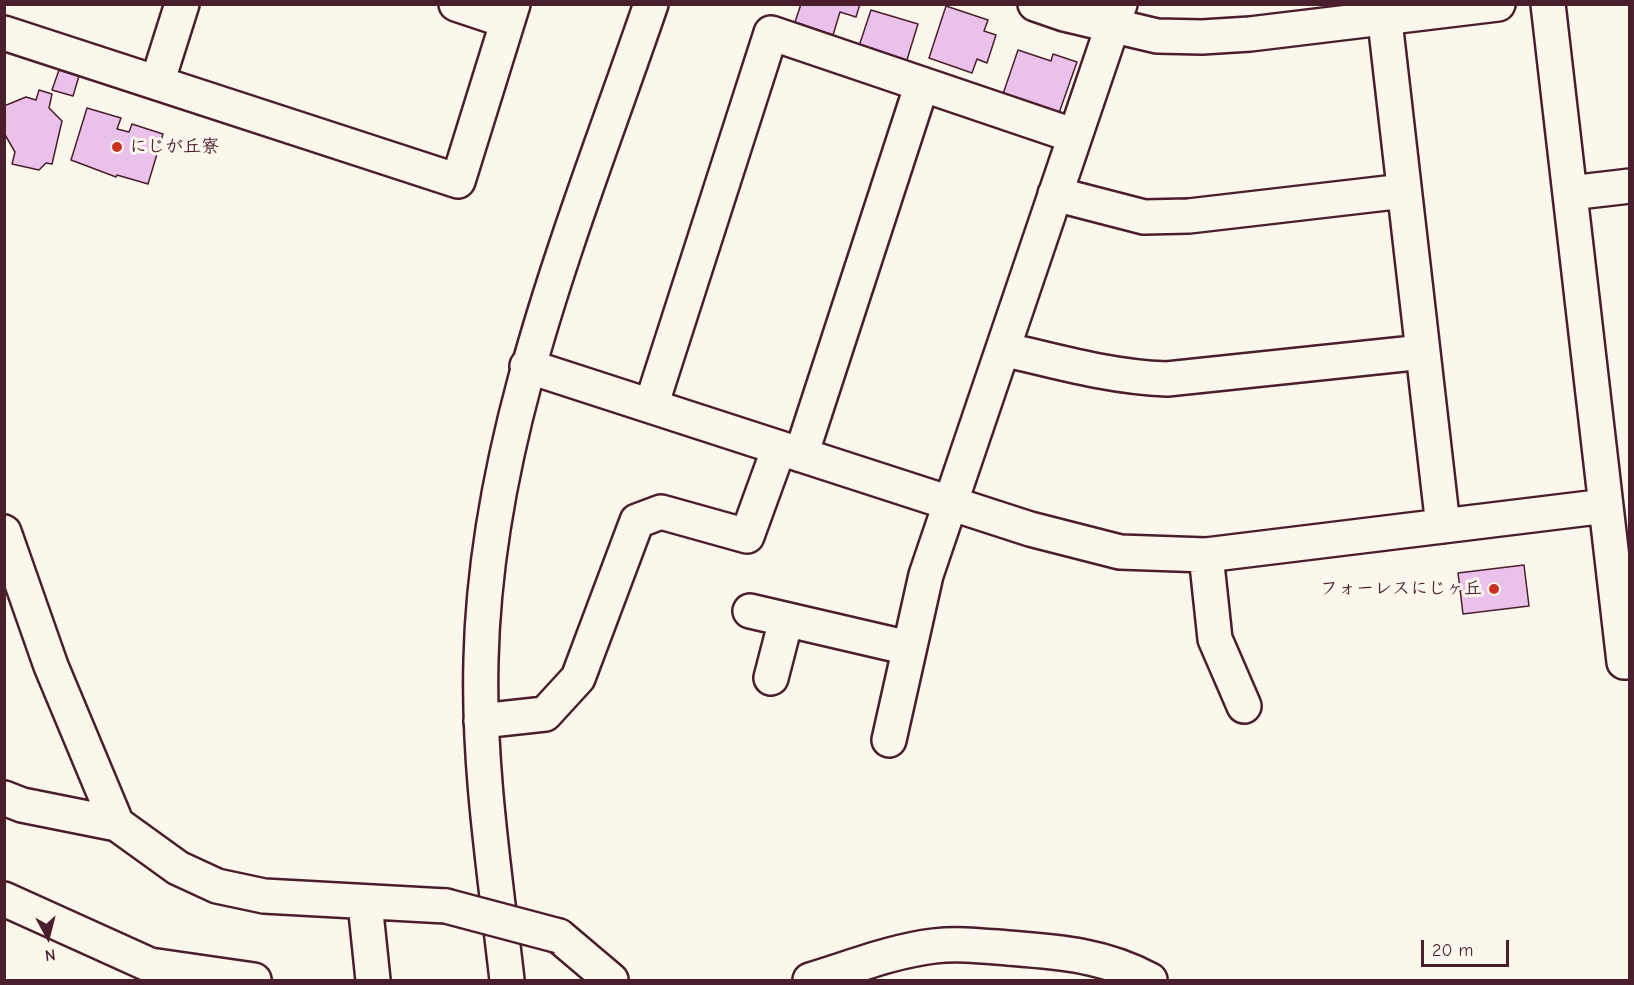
<!DOCTYPE html>
<meta charset="utf-8">
<style>
body{margin:0}
#map{position:relative;width:1634px;height:985px;overflow:hidden;background:#fbf7ec;font-family:"Comic Neue",sans-serif}
canvas{display:block}
.frame{position:absolute;inset:0;border:6px solid #4a1f2b;pointer-events:none}
.north{position:absolute;left:18px;top:907px;width:60px;height:60px;-webkit-text-stroke:4px #fbf7ec;paint-order:stroke;rotate:173deg;font-size:16px;font-weight:700;line-height:24px;text-align:center;color:#4a1f2b}
.north::after{content:'';display:block;margin:auto;width:21px;height:27px;background:#4a1f2b;clip-path:polygon(50% 0,100% 100%,50% 72%,0 100%)}
.scale{position:absolute;left:1421px;top:940px;width:88px;height:27px;box-sizing:border-box;border:3px solid #4a1f2b;border-top:0;padding-left:8px;font-size:18px;line-height:21px;white-space:nowrap;color:#4a1f2b;-webkit-text-stroke:4px #fbf7ec;paint-order:stroke}
</style>
<div id="map">
<canvas width="1634" height="985"></canvas>
<div class="frame"></div>
<div class="north">N</div>
<div class="scale">20 m</div>
</div>
<script>
const context = document.querySelector('canvas').getContext('2d');
context.lineJoin = 'round';
function paint(path, color) { context.fillStyle = color; context.fill(path, 'evenodd'); }
function trace(path, color, width, dash) { context.strokeStyle = color; context.lineWidth = width; context.lineCap = dash ? 'butt' : 'round'; context.setLineDash(dash || []); context.stroke(path); }
function write(font, color, halo, rows, align = 'center') {
  context.font = font + ' "Comic Neue","Klee One",sans-serif'; context.lineWidth = 6; context.setLineDash([]); context.textBaseline = 'middle'; context.strokeStyle = halo; context.fillStyle = color; for (const [text, x, y, turn = 0] of rows) {
    context.save(); context.translate(x, y); context.rotate((+turn || 0) * Math.PI / 180); context.textAlign = isNaN(turn) ? turn : align; if (halo) context.strokeText(text, 0, 0); context.fillText(text, 0, 0); context.restore();
  }
}
const building = new Path2D(`
 M 801,4 L 860,4 L 856,17 L 840,12 L 833,35 L 795,22 Z
 M 946,6 L 988,20 L 984,31 L 996,35 L 987,63 L 977,59 L 972,73 L 929,58 Z
 M 871,10 L 918,24 L 906,63 L 858,49 Z
 M 1018,50 L 1051,61 L 1053,54 L 1077,62 L 1059,113 L 1003,94 Z
 M 59,70 L 79,76 L 73,96 L 52,90 Z
 M 39,90 L 52,94 L 49,108 L 62,121 L 52,164 L 46,163 L 39,170 L 12,164 L 15,152 L 4,133 L 4,106 L 26,97 L 36,100 Z
 M 87,108 L 121,118 L 117,129 L 129,132 L 132,124 L 163,134 L 148,184 L 117,175 L 116,177 L 71,160 Z
 M 1524,565 L 1529,606 L 1463,614 L 1458,573 Z`);
const street = new Path2D(`
 M 456,4 L 507,21
 M 1383,4 L 1443,526
 M 1548,4 L 1624,662 L 1630,662
 M 4,33 L 458,181 L 513,4
 M 157,83 L 182,4
 M 1570,193 L 1630,186
 M 1055,194 L 1144,217 L 1189,216 L 1404,191
 M 1003,349 C 1058,362 1111,377 1167,379 L 1423,352
 M 527,366 L 1030,529 L 1120,552 L 1206,555 L 1606,506
 M 651,406 L 771,33 L 1075,136
 M 801,455 L 922,84
 M 4,532 L 51,666 L 117,824
 M 1206,555 L 1215,639 L 1244,706
 M 750,611 L 909,648
 M 771,678 L 786,620
 M 481,721 L 545,714 L 578,678 L 637,521 L 661,512 L 747,536 L 779,448
 M 889,740 L 926,575 L 1120,4
 M 4,798 L 22,805 L 117,824 L 178,868 L 217,886 L 264,896 L 446,906
 M 4,899 L 150,965 L 254,980
 M 365,903 L 373,980
 M 559,936 L 611,980
 M 810,980 C 850,968 892,951 934,946 C 959,943 983,946 1008,948 C 1059,952 1104,955 1150,980`);
const secondary = new Path2D(`
 M 1035,4 L 1064,14 L 1157,36 L 1202,37 L 1250,34 L 1498,4
 M 507,980 C 495,874 478,767 481,660 C 486,432 578,217 651,4`);
const streetBridge = new Path2D(`
 M 446,906 L 559,936`);
const markers = [
 [117,147,6,"#c8321e"],
 [1494,589,6,"#c8321e"]
];
const poiNames = [
 ["にじが丘寮",129,147],
 ["フォーレスにじヶ丘",1482,589,"right"]
];
paint(building, '#e9c1ea');
trace(building, '#4a1f2b', 1.5);
trace(street, '#4a1f2b', 38);
trace(secondary, '#4a1f2b', 38);
trace(street, '#fbf7ec', 33);
trace(secondary, '#fbf7ec', 33);
trace(streetBridge, '#4a1f2b', 38, []);
trace(streetBridge, '#fbf7ec', 33);
for (const [x, y, r, color] of markers) { const dot = new Path2D(); dot.arc(x, y, r, 0, 2 * Math.PI); context.fillStyle = color; context.fill(dot); trace(dot, '#fbf7ec', 2); }
write('bold 18px', '#4a1f2b', '#fbf7ec', poiNames, 'left');
</script>
